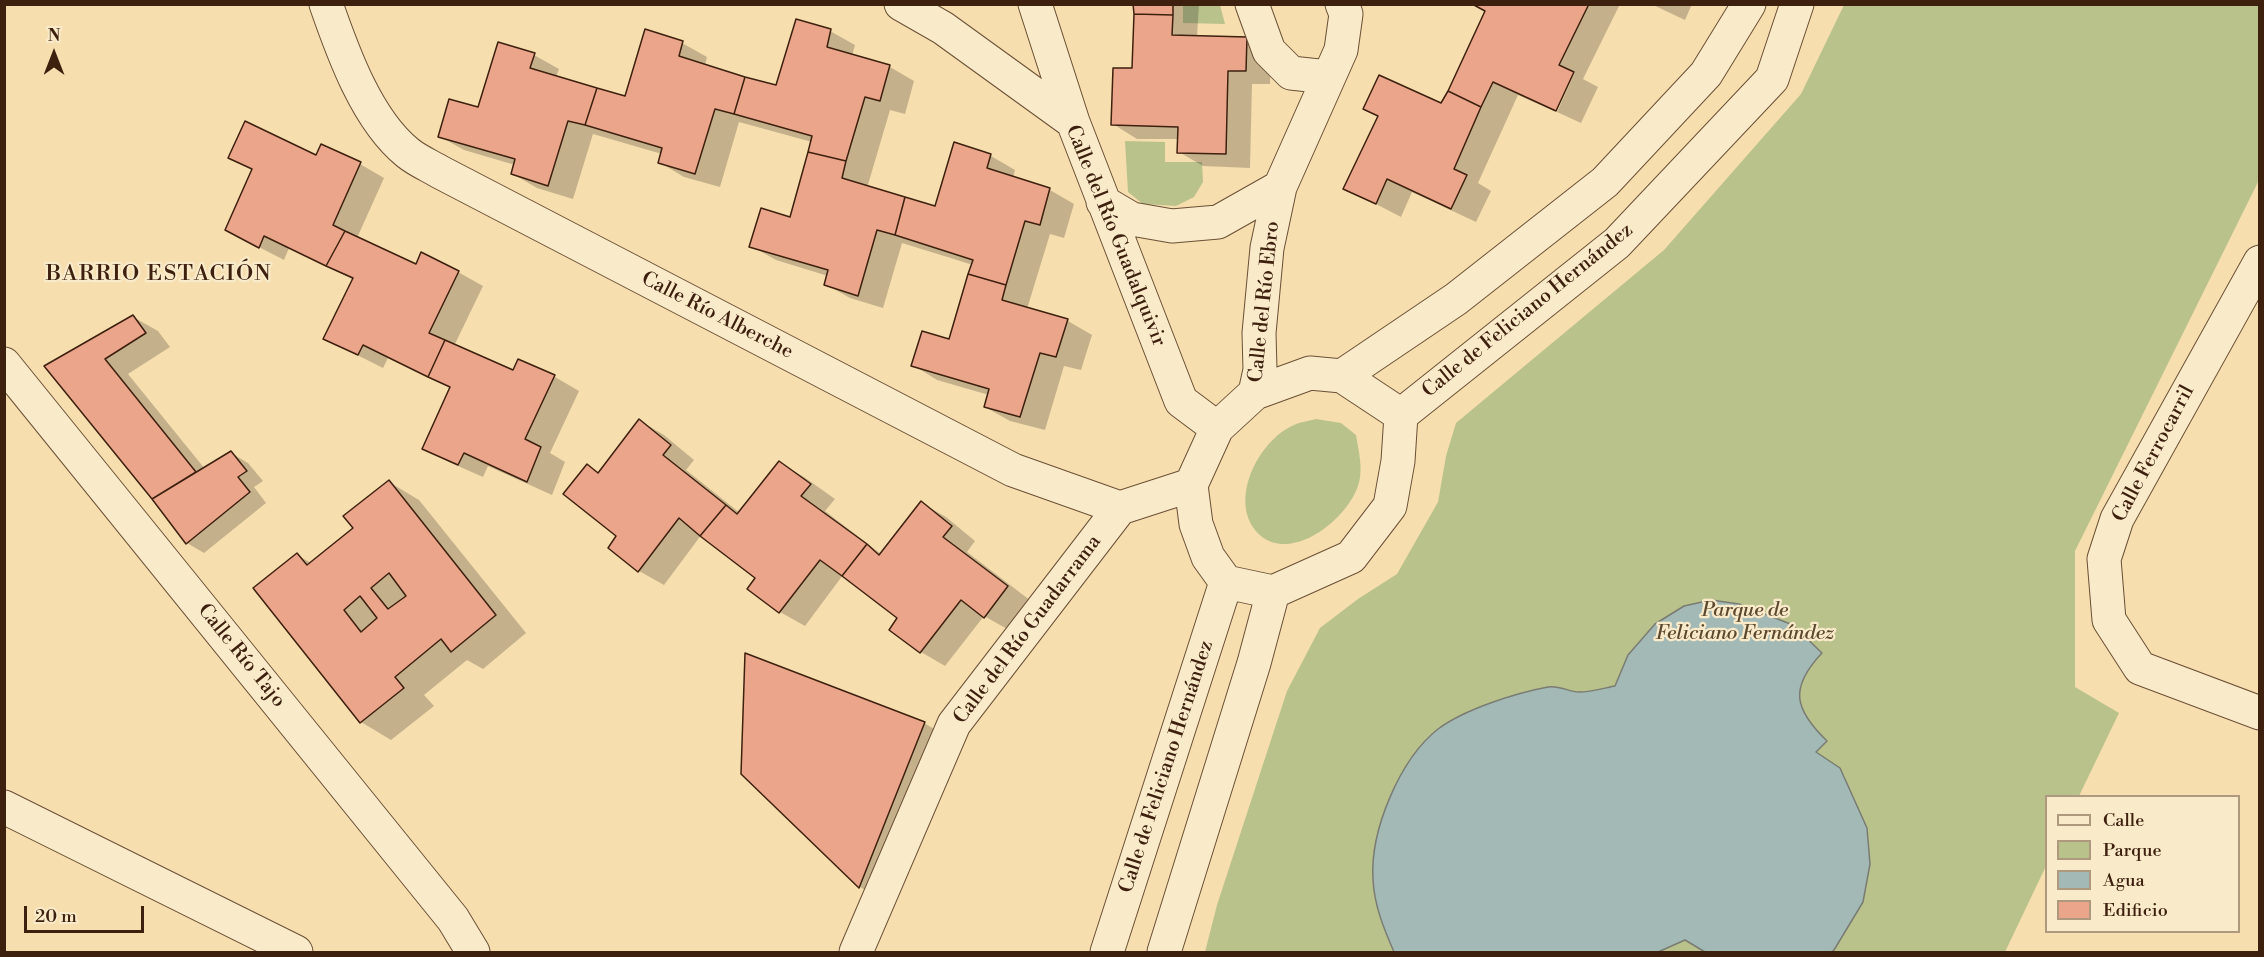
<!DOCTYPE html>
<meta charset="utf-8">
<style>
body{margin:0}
#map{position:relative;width:2264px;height:957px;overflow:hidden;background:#f6deae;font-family:"Libre Bodoni",serif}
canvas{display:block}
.frame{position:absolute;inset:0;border:6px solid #3d200e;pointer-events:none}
.legend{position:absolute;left:2045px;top:795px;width:195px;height:138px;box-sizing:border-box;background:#f9eaca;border:2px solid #ae997f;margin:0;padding:8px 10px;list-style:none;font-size:18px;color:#3d200e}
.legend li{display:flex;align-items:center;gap:12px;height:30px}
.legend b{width:30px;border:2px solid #ae997f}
.north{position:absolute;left:24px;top:24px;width:60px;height:60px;-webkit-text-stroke:4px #f9eaca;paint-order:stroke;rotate:0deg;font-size:16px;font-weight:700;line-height:24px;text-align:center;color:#3d200e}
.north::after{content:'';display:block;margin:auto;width:21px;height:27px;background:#3d200e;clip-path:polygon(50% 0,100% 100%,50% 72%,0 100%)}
.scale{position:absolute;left:24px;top:906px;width:120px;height:27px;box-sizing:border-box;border:3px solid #3d200e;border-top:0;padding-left:8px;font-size:18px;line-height:21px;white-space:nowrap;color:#3d200e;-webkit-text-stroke:4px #f9eaca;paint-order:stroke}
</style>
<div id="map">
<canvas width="2264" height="957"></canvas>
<div class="frame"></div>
<ul class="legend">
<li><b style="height:8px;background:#f9eaca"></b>Calle</li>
<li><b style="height:16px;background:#bac28c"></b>Parque</li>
<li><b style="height:16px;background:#a2b9b6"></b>Agua</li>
<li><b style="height:16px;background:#eba58a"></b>Edificio</li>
</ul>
<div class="north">N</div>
<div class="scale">20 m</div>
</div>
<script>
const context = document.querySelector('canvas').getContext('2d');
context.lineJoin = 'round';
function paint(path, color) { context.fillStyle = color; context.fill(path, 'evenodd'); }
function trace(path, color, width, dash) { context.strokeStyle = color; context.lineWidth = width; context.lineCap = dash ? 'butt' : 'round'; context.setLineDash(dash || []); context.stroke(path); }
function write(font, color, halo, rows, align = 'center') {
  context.font = font + ' "Libre Bodoni",serif'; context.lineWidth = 4.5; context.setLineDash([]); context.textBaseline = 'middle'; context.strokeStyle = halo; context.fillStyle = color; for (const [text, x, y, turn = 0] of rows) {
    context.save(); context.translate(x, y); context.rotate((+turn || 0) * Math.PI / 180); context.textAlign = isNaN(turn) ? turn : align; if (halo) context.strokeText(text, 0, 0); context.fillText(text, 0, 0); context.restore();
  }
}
const green = new Path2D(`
 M 1220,5 L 1225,24 L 1183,23 L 1183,5 Z
 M 1844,5 L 2259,5 L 2259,180 L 2075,551 L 2075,687 L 2119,713 L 2079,796 L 2046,796 L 2046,866 L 2005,952 L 1205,952 L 1217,905 L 1287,691 L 1320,628 L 1358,599 L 1397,574 L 1438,502 L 1446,456 L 1456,423 L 1664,250 L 1801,94 Z
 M 1125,141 L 1165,142 L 1165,162 L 1202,162 L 1203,182 L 1194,197 L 1176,206 L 1143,204 L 1128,192 Z
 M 1316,419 L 1341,423 L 1356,435 C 1358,448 1362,463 1360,477 C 1356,513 1295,564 1261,536 C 1225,505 1258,440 1294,425 C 1300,422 1309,421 1316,419 Z`);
const water = new Path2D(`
 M 1711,600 L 1739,604 L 1793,625 L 1822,653 C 1789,688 1794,709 1827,741 L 1816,752 L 1840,768 L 1867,828 L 1870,864 L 1863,902 L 1834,950 L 1831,952 L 1705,952 L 1685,940 L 1658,952 L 1394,952 C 1384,929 1374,905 1373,879 C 1370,830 1400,759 1438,729 C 1465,709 1516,693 1548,687 C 1559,685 1569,692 1579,692 C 1591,692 1604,688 1615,686 L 1628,655 L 1655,624 L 1684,606 Z`);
const shadow = new Path2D(`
 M 1134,4 L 1199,4 L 1197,37 L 1246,38 L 1271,52 L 1270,84 L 1252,84 L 1250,168 L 1203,166 L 1179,152 L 1179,139 L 1137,139 L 1113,124 L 1134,69 Z
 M 1474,4 L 1620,4 L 1583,79 L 1598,87 L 1581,123 L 1557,112 L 1575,72 L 1572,72 L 1554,111 L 1518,95 L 1478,183 L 1491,191 L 1476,222 L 1412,192 L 1401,217 L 1345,188 L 1379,117 L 1365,109 L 1441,105 L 1486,12 Z
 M 1651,4 L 1692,4 L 1685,20 Z
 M 830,31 L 855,45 L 852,56 L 890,67 L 914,81 L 905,114 L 890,110 L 867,188 L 936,208 L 955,144 L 991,156 L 1015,170 L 1013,178 L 1050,190 L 1074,204 L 1064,238 L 1050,234 L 1027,309 L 1068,321 L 1092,335 L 1081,370 L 1064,366 L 1045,430 L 1010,421 L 985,407 L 989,395 L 937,380 L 913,365 L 950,341 L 973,265 L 902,243 L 883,308 L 850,298 L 825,284 L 828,276 L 776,260 L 751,246 L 791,219 L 812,142 L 739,122 L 720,187 L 684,177 L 659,162 L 662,154 L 593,134 L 573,199 L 537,188 L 513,174 L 515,165 L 464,150 L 439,136 L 479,109 L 534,55 L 559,69 L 556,77 L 626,98 L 682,43 L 707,57 L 705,65 L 777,87 Z
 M 230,157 L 316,157 L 360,164 L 384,178 L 357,238 L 416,266 L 458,272 L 483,286 L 454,346 L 514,372 L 518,361 L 555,377 L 579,391 L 550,453 L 565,462 L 552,495 L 488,466 L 483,477 L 449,462 L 424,448 L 451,388 L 388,358 L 383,368 L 325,339 L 354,280 L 289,248 L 284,260 L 226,230 L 253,170 Z
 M 133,317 L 158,331 L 170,347 L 128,374 L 205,469 L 231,453 L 248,463 L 263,481 L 254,487 L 266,503 L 204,553 L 187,543 L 46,366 Z
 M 640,421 L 664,435 L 694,460 L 686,470 L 740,513 L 779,462 L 804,477 L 835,499 L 825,511 L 881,554 L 921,503 L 946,517 L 975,541 L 967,552 L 1031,601 L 1009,630 L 984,616 L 945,666 L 921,652 L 899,618 L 843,575 L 805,626 L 780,612 L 749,589 L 758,577 L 702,534 L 664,585 L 639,571 L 610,548 L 618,536 L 588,466 L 600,473 Z
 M 389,482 L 419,500 L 526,633 L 483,669 L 467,660 L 424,695 L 434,706 L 391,740 L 361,722 L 297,555 L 311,563 L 355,529 Z
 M 924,723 L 955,741 L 890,905 L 860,887 L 742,773 Z`);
const building = new Path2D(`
 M 1133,4 L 1173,4 L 1173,15 L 1134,14 Z
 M 1472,4 L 1589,4 L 1559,65 L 1574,72 L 1556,111 L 1493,82 L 1481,107 L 1448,91 L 1485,11 Z
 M 1134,14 L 1173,15 L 1172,35 L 1247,37 L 1246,71 L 1228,71 L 1226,154 L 1177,153 L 1178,127 L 1111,125 L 1113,68 L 1132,68 Z
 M 796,19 L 831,29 L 827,47 L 890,65 L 880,101 L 865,97 L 846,161 L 808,152 L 812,136 L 734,114 L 745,77 L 776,85 Z
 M 645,29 L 683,41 L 679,56 L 745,77 L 734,114 L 715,109 L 695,174 L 658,163 L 662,148 L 585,125 L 597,88 L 625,96 Z
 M 498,42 L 535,53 L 530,68 L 597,88 L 585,125 L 568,121 L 548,186 L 511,174 L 515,159 L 438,137 L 449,99 L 478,107 Z
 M 1379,75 L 1441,103 L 1448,91 L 1481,107 L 1454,169 L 1467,175 L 1451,209 L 1387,179 L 1376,204 L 1343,189 L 1378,116 L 1363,109 Z
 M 245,121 L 316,155 L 321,144 L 361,162 L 333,225 L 345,231 L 326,266 L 264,236 L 259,248 L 225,230 L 252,169 L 228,158 Z
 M 954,142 L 991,154 L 987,168 L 1050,188 L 1040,225 L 1025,221 L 1006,285 L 968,274 L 973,260 L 895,235 L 905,197 L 935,206 Z
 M 808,152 L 846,161 L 842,178 L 905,197 L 895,235 L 877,230 L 858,296 L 824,285 L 828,270 L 749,247 L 761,208 L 790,217 Z
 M 345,231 L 416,264 L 421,252 L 459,271 L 429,333 L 445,340 L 428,377 L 363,345 L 358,355 L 323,339 L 353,278 L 326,266 Z
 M 968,274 L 1006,285 L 1002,300 L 1068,319 L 1056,357 L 1040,353 L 1020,417 L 984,407 L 989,389 L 911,366 L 922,331 L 949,339 Z
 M 133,315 L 146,333 L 105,359 L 196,472 L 152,499 L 44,366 Z
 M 445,340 L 513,370 L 518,359 L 555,375 L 525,439 L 541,447 L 527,482 L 464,453 L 458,465 L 422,449 L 450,387 L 428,377 Z
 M 639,419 L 671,445 L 663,455 L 726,505 L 700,536 L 679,518 L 638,572 L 608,548 L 616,536 L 563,494 L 587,464 L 598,473 Z
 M 231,451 L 247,471 L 238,477 L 250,492 L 186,544 L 152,499 Z
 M 779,461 L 811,484 L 801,496 L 867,544 L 842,576 L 820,560 L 779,613 L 747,589 L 755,578 L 700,536 L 726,505 L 737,514 Z
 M 389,480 L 496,615 L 451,652 L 441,639 L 395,677 L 404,688 L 360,723 L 253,588 L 297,553 L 307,565 L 353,528 L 343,516 ZM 389,573 L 406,596 L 388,609 L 371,588 ZM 360,596 L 377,618 L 361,632 L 344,610 Z
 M 921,501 L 952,526 L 943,537 L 1008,586 L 984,618 L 961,600 L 920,653 L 889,630 L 897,618 L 842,576 L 867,544 L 879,555 Z
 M 745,653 L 925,722 L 859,888 L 741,774 Z`);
const minor = new Path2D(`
 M 326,4 C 343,53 367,120 408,153 C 418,161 430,166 440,172 L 1013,470 L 1120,508 L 1191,485
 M 901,4 L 943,28 L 1073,122 L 1181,401 L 1217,428
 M 1035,4 L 1073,122
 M 1252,4 L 1269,51 L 1291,73 L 1328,77
 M 1103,202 L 1132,219 L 1172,226 L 1218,222 L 1280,187
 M 2260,262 L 2117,519 L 2104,559 L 2109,620 L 2140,668 L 2260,713
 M 4,364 L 453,919 L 473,952
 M 1310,373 L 1342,376 L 1401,415 L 1398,461 L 1390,506 L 1351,557 L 1273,592 L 1226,582 L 1208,557 L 1196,524 L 1191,485 L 1217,428 L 1255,393 Z
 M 1342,376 L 1456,299 L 1605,182 L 1706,74 L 1749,4
 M 1255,393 L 1260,370 L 1259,333 L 1267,248 L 1280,187 L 1341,50 L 1346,14 L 1342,4
 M 1401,415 L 1617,243 L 1772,79 L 1797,4
 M 4,807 L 296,952
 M 856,952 L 954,724 L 1120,508
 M 1107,952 L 1226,582
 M 1164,952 L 1254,663 L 1273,592`);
const streetNames = [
 ["Calle del Río Guadalquivir",1115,236,68],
 ["Calle del Río Ebro",1265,302,-84],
 ["Calle de Feliciano Hernández",1528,311,-39],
 ["Calle Río Alberche",717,316,27],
 ["Calle Ferrocarril",2154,454,-62],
 ["Calle del Río Guadarrama",1028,630,-53],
 ["Calle Río Tajo",241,656,51],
 ["Calle de Feliciano Hernández",1167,767,-72]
];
const parkNames = [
 ["Parque de",1745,611],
 ["Feliciano Fernández",1745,634]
];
const quarterNames = [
 ["BARRIO ESTACIÓN",159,275]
];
paint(green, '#bac28c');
paint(water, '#a2b9b6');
trace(water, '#7a7c73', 1.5);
paint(shadow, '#0003');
paint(building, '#eba58a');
trace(building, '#3d200e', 1.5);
trace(minor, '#6b5036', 35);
trace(minor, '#f9eaca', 33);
write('20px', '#3d200e', '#f9eaca', streetNames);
write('italic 20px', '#5c482e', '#f9eaca', parkNames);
context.letterSpacing = '1.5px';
write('22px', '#3d200e', '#f9eaca', quarterNames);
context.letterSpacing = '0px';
</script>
